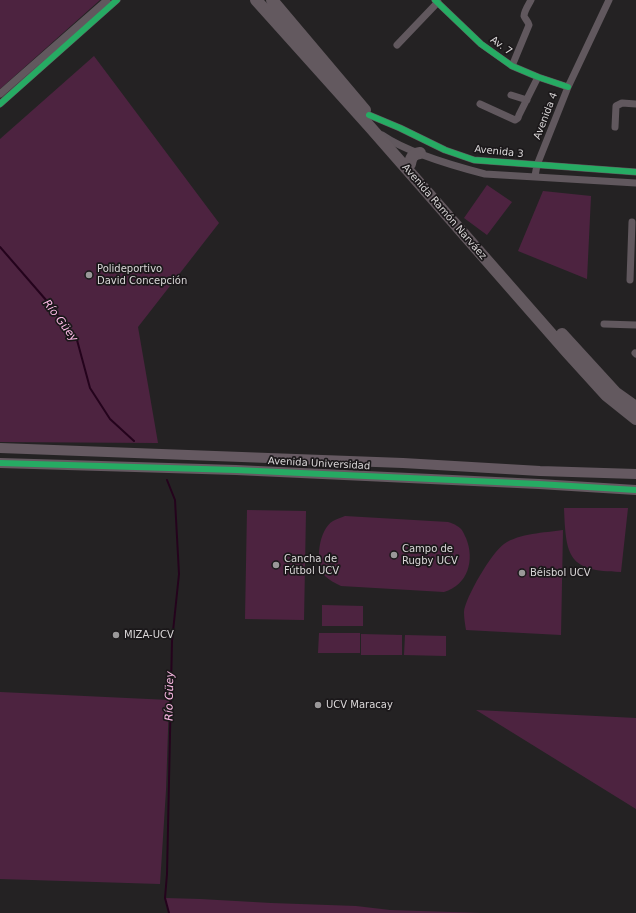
<!DOCTYPE html>
<meta charset="utf-8">
<style>
body{margin:0}
canvas{display:block;background:#242223}
</style>
<canvas width="636" height="913"></canvas>
<script>
const context = document.querySelector('canvas').getContext('2d');
context.lineJoin = 'round';
function paint(path, color) { context.fillStyle = color; context.fill(path, 'evenodd'); }
function trace(path, color, width, dash) { context.strokeStyle = color; context.lineWidth = width; context.lineCap = dash ? 'butt' : 'round'; context.setLineDash(dash || []); context.stroke(path); }
function write(font, color, halo, rows, align = 'center') {
  context.font = font + ' "DejaVu Sans",sans-serif'; context.lineWidth = 3.5; context.setLineDash([]); context.textBaseline = 'middle'; context.strokeStyle = halo; context.fillStyle = color; for (const [text, x, y, turn = 0] of rows) {
    context.save(); context.translate(x, y); context.rotate((+turn || 0) * Math.PI / 180); context.textAlign = isNaN(turn) ? turn : align; if (halo) context.strokeText(text, 0, 0); context.fillText(text, 0, 0); context.restore();
  }
}
const green = new Path2D(`
 M 0,0 L 100,0 L 0,89 Z
 M 94,56 L 219,223 L 138,327 L 158,443 L 0,442 L 0,139 Z
 M 487,185 L 512,202 L 487,235 L 464,218 Z
 M 543,191 L 591,196 L 587,279 L 518,251 Z
 M 564,508 L 628,508 L 621,572 C 568,571 566,557 564,508 Z
 M 247,510 L 306,511 L 304,620 L 245,619 Z
 M 345,516 L 448,522 C 451,523 455,524 457,526 C 462,528 464,534 466,538 C 475,560 468,585 444,592 L 341,586 C 335,583 329,580 325,576 C 314,563 319,529 333,521 C 336,519 341,518 345,516 Z
 M 563,530 L 561,635 L 466,630 C 465,624 464,618 464,612 C 465,598 492,552 504,544 C 520,533 544,533 563,530 Z
 M 322,605 L 363,606 L 363,626 L 322,626 Z
 M 319,633 L 360,633 L 360,653 L 318,653 Z
 M 361,634 L 402,635 L 402,655 L 361,655 Z
 M 405,635 L 446,636 L 446,656 L 404,655 Z
 M 0,692 L 169,700 L 166,790 L 160,884 L 0,879 Z
 M 476,710 L 636,718 L 636,809 Z
 M 165,898 L 200,899 L 271,903 L 356,906 L 390,910 L 482,913 L 169,913 Z`);
const stream = new Path2D(`
 M 0,247 L 46,300 L 77,340 L 90,388 L 110,419 L 134,441
 M 167,480 L 175,500 L 179,574 L 172,641 L 167,874 L 165,898 L 169,913`);
const street = new Path2D(`
 M 435,0 L 481,44 L 512,66 L 538,77 L 568,87
 M 397,45 L 438,2
 M 512,66 L 529,25 C 528,21 525,19 524,16 C 524,11 529,4 531,0
 M 0,94 L 107,0
 M 511,95 L 527,100
 M 0,104 L 117,0
 M 480,104 L 515,120 L 518,118 L 519,115 L 538,77
 M 369,115 L 400,128 L 445,150 L 474,160 L 636,172
 M 615,127 L 616,106 L 622,103 L 636,104
 M 382,135 C 408,153 454,166 485,174 L 636,183
 M 535,176 L 537,165 L 568,87 L 609,0
 M 630,280 L 632,222
 M 604,324 L 636,325
 M 635,353 L 636,354`);
const secondary = new Path2D(`
 M 0,448 L 403,463 L 540,471 L 636,474
 M 0,463 L 236,470 L 539,484 L 636,490`);
const primary = new Path2D(`
 M 256,0 L 370,127 L 567,352 L 606,395 L 636,419
 M 272,0 L 365,110
 M 410,164 C 411,157 413,154 420,153
 M 562,334 L 616,393 L 636,407`);
const cycleway = new Path2D(`
 M 435,0 L 481,44 L 512,66 L 538,77 L 568,87
 M 0,104 L 117,0
 M 369,115 L 400,128 L 445,150 L 474,160 L 636,172
 M 0,463 L 236,470 L 539,484 L 636,490`);
const markers = [
 [89,275,4,"#9a9899"],
 [394,555,4,"#9a9899"],
 [276,565,4,"#9a9899"],
 [522,573,4,"#9a9899"],
 [116,635,4,"#9a9899"],
 [318,705,4,"#9a9899"]
];
const streetNames = [
 ["Av. 7",501,46,36],
 ["Avenida 4",546,116,-69],
 ["Avenida 3",499,152,6],
 ["Avenida Ramón Narváez",444,212,49],
 ["Avenida Universidad",319,464,3]
];
const poiNames = [
 ["Polideportivo",97,269],
 ["David Concepción",97,281],
 ["Campo de",402,549],
 ["Rugby UCV",402,561],
 ["Cancha de",284,559],
 ["Fútbol UCV",284,571],
 ["Béisbol UCV",530,573],
 ["MIZA-UCV",124,635],
 ["UCV Maracay",326,705]
];
const waterNames = [
 ["Río Güey",60,321,53],
 ["Río Güey",170,696,-89]
];
paint(green, '#4d2340');
trace(stream, '#24031c', 2);
trace(street, '#61585e', 7);
trace(secondary, '#655961', 10);
trace(primary, '#63595f', 12);
trace(cycleway, '#26ab63', 6);
for (const [x, y, r, color] of markers) { const dot = new Path2D(); dot.arc(x, y, r, 0, 2 * Math.PI); context.fillStyle = color; context.fill(dot); trace(dot, '#1b181a', 1.5); }
write('10px', '#dad7d8', '#1b181a', streetNames);
write('10px', '#dad7d8', '#1b181a', poiNames, 'left');
write('italic 11px', '#ffbce8', '#1b181a', waterNames);
</script>
